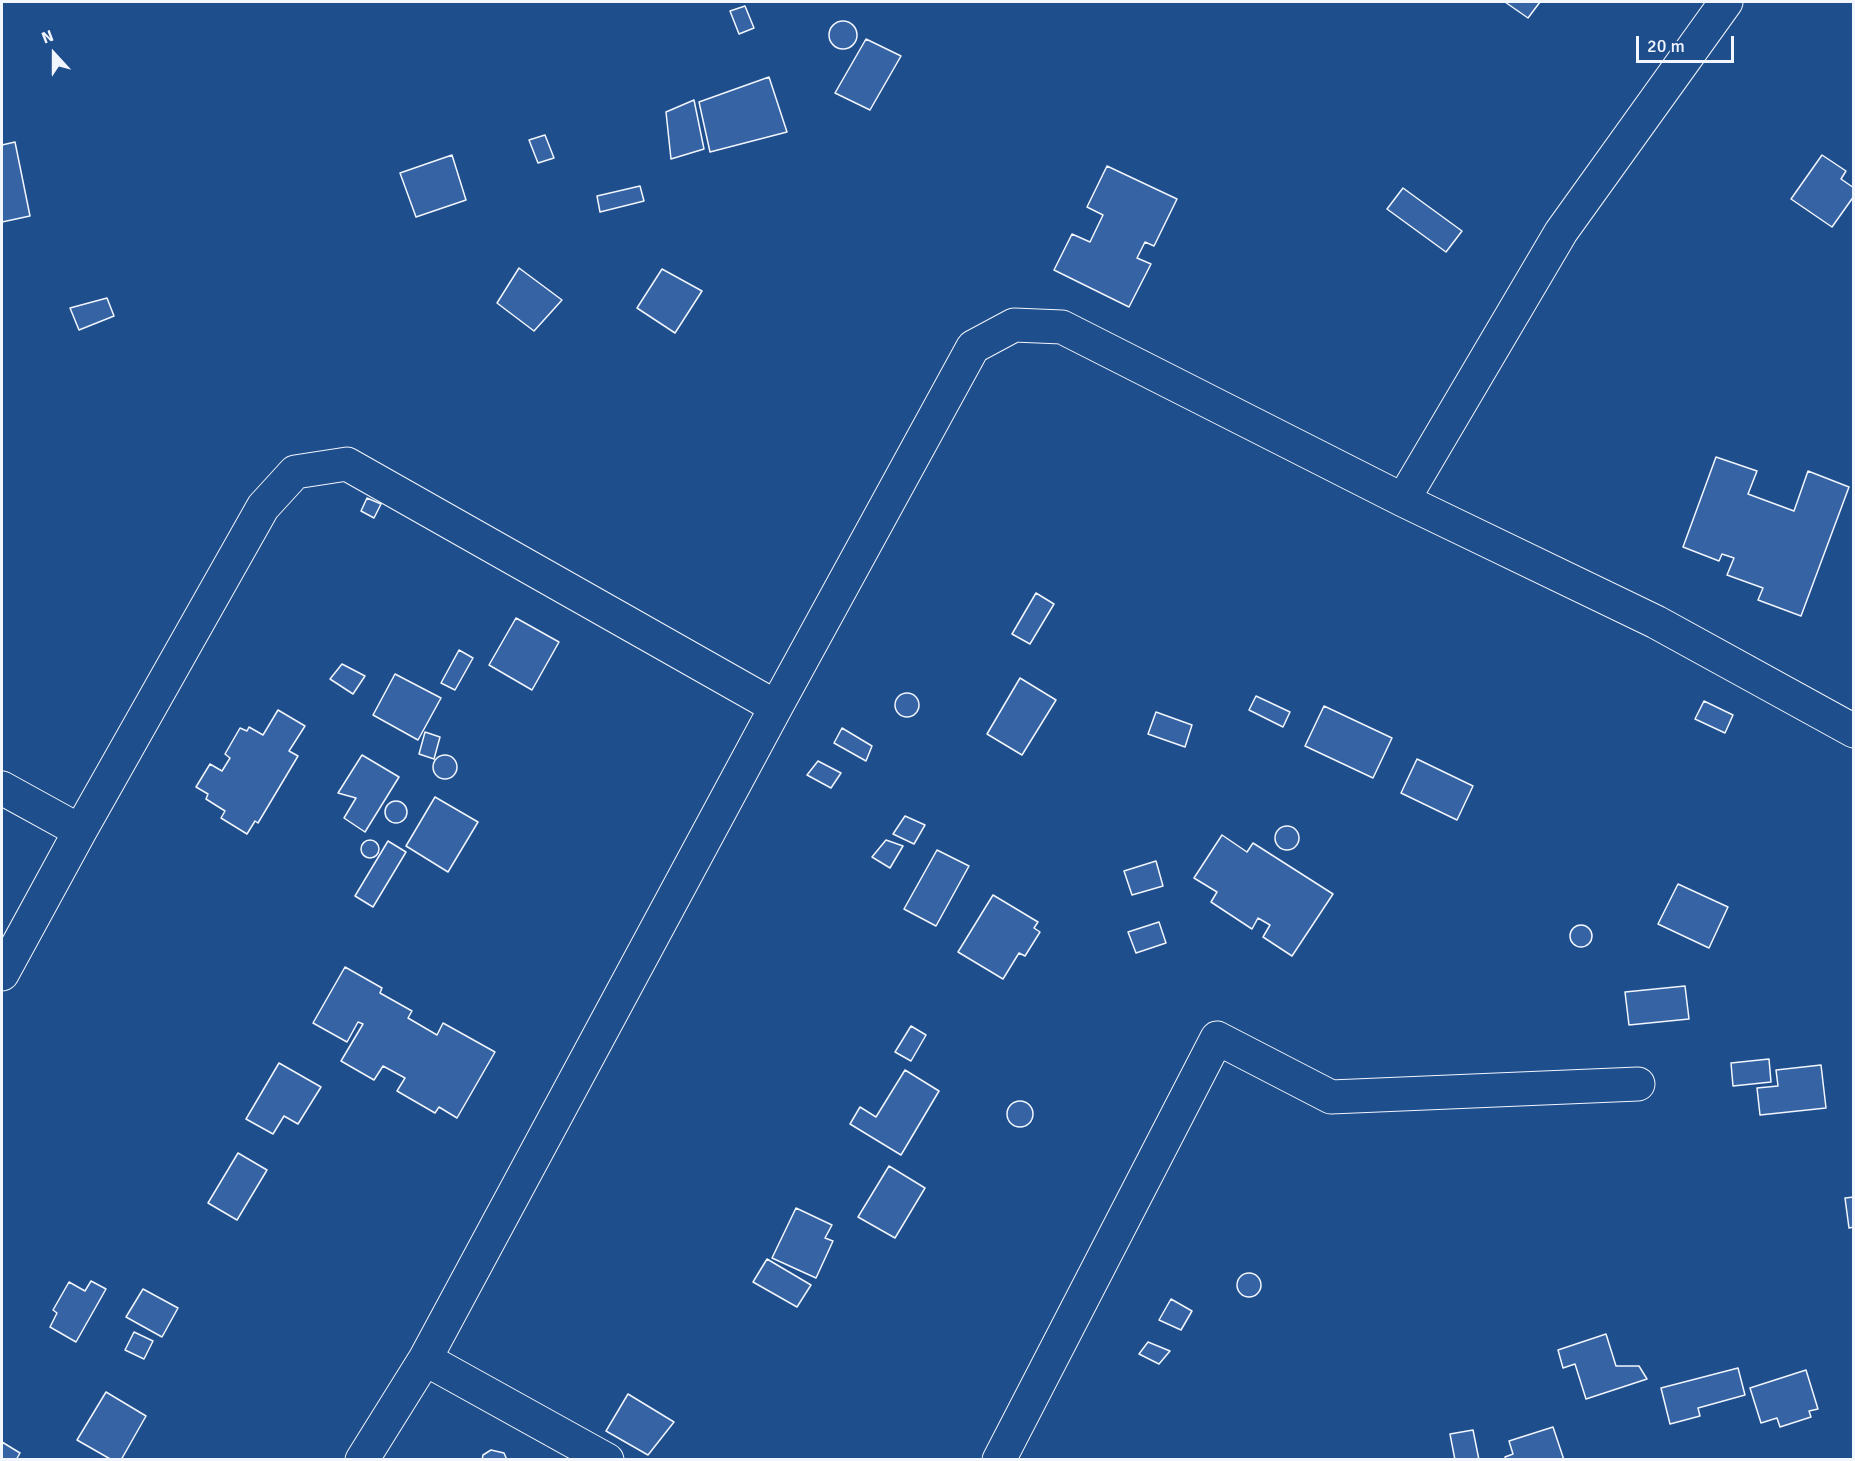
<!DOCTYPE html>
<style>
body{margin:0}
#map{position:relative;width:1855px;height:1461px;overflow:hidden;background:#1f4e8c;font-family:Signika,sans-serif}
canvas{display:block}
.frame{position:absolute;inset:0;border:3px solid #f2f6ff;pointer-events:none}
.north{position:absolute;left:24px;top:24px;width:60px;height:60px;-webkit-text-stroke:4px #1f4e8c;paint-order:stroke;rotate:339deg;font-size:16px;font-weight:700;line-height:24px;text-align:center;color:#f2f6ff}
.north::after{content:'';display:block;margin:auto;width:21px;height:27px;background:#f2f6ff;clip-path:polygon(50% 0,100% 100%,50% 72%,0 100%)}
.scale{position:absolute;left:1636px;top:36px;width:98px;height:27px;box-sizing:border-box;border:3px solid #f2f6ff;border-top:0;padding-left:8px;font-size:18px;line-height:21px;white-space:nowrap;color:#f2f6ff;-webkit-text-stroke:4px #1f4e8c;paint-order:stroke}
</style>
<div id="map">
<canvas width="1855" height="1461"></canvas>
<div class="frame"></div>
<div class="north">N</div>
<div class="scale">20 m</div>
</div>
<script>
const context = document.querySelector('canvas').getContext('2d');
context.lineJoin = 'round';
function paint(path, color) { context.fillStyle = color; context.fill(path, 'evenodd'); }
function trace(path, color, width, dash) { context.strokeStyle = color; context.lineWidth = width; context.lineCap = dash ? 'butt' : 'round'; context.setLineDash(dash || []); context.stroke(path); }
const building = new Path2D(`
 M 1505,2 L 1540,2 L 1528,18 Z
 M 745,6 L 754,28 L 739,34 L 730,11 Z
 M829 35a14 14 0 1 1 28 0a14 14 0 1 1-28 0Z
 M 866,39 L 901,56 L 870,110 L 835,93 Z
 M 769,77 L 787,132 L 710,152 L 699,102 Z
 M 694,100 L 704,149 L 671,159 L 666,112 Z
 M 545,135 L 554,158 L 538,163 L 529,140 Z
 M 15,142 L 30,216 L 2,222 L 2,145 Z
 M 452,155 L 466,200 L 416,217 L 400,173 Z
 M 1822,155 L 1846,171 L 1841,179 L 1854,188 L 1854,196 L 1832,227 L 1791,199 Z
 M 1107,166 L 1177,199 L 1154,246 L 1145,242 L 1137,258 L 1151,264 L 1129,307 L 1054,270 L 1072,234 L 1090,242 L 1103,215 L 1087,207 Z
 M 640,186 L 644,201 L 600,212 L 597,196 Z
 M 1403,188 L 1462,231 L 1446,252 L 1387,209 Z
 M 519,268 L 562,300 L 534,331 L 497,303 Z
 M 662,269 L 702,291 L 675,333 L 637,308 Z
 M 107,298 L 114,316 L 79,330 L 70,308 Z
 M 1716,457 L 1757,471 L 1748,494 L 1794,511 L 1808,471 L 1849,487 L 1801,616 L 1758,600 L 1763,588 L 1727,575 L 1734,558 L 1722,554 L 1719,561 L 1683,547 Z
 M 367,498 L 381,504 L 374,518 L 361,511 Z
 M 1036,593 L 1054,604 L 1030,644 L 1012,634 Z
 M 516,618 L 559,642 L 532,690 L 489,665 Z
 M 459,650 L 473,658 L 455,690 L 441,683 Z
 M 342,664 L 365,676 L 353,694 L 330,679 Z
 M 395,674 L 441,698 L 418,740 L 373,715 Z
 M 1020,678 L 1056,700 L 1022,755 L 987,734 Z
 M895 705a12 12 0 1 1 24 0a12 12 0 1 1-24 0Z
 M 1256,696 L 1290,712 L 1283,727 L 1249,710 Z
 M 1704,701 L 1733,715 L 1725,733 L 1695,719 Z
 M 1324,706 L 1392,738 L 1373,778 L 1305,746 Z
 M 278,710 L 305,726 L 289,751 L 298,756 L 258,823 L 255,821 L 247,834 L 221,818 L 225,811 L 206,799 L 208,794 L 196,787 L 210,764 L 222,771 L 230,758 L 225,754 L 240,728 L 247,731 L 249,727 L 263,735 Z
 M 1156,712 L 1192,725 L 1185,747 L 1148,734 Z
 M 842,728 L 872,746 L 866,761 L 834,743 Z
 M 425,732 L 440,737 L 434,759 L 419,754 Z
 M 362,755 L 399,777 L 365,832 L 344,818 L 356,798 L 338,793 Z
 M433 767a12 12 0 1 1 24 0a12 12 0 1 1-24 0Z
 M 1417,759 L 1473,786 L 1457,820 L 1401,793 Z
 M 818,761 L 841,773 L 831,788 L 807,775 Z
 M 435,797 L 478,822 L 448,872 L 406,846 Z
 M385 812a11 11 0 1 1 22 0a11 11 0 1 1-22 0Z
 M 905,816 L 925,825 L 914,844 L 893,834 Z
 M1275 838a12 12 0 1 1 24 0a12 12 0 1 1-24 0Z
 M 1222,835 L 1247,852 L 1253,843 L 1333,894 L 1292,956 L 1263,937 L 1270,925 L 1258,918 L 1252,929 L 1211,902 L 1217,892 L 1194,878 Z
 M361 849a9 9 0 1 1 18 0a9 9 0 1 1-18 0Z
 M 886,840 L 903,846 L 890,868 L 872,857 Z
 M 388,841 L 406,852 L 373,907 L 355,896 Z
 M 937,850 L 969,866 L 936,926 L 904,909 Z
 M 1156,861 L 1163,886 L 1132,895 L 1124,871 Z
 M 1678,884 L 1728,907 L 1709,948 L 1658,924 Z
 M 993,895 L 1038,922 L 1034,928 L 1040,932 L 1025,956 L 1019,953 L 1003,979 L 958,952 Z
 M 1159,922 L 1166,943 L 1136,953 L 1128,932 Z
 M1570 936a11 11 0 1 1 22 0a11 11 0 1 1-22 0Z
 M 345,967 L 382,988 L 380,993 L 412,1011 L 408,1018 L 437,1035 L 443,1023 L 495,1052 L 457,1118 L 439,1107 L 435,1113 L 397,1091 L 405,1078 L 383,1066 L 374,1080 L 341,1061 L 363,1024 L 358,1022 L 347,1042 L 313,1023 Z
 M 1685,986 L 1689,1019 L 1629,1025 L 1625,992 Z
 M 911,1026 L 926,1035 L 911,1061 L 895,1052 Z
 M 1769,1059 L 1771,1082 L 1733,1086 L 1731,1063 Z
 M 279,1063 L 321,1087 L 298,1124 L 284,1116 L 273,1134 L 246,1119 Z
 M 1821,1065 L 1826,1108 L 1760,1115 L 1757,1088 L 1778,1086 L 1776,1070 Z
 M 905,1070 L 939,1091 L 901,1155 L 850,1124 L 860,1107 L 876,1117 Z
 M1007 1114a13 13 0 1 1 26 0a13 13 0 1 1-26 0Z
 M 238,1153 L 267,1170 L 237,1220 L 208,1203 Z
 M 889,1166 L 925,1188 L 895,1238 L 858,1217 Z
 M 1854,1197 L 1854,1227 L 1849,1228 L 1845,1198 Z
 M 796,1208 L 832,1225 L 825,1238 L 833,1241 L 816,1278 L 772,1258 Z
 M 767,1259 L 811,1285 L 797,1307 L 753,1282 Z
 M1237 1285a12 12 0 1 1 24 0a12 12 0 1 1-24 0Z
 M 91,1281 L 106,1289 L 76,1342 L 50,1327 L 57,1313 L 53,1310 L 69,1282 L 85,1291 Z
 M 143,1289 L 178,1308 L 162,1337 L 126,1317 Z
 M 1171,1299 L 1192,1311 L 1181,1330 L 1159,1320 Z
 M 134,1332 L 153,1341 L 144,1359 L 125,1350 Z
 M 1606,1334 L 1616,1366 L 1639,1366 L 1647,1379 L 1586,1399 L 1575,1364 L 1563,1368 L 1558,1350 Z
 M 1148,1342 L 1170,1351 L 1159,1364 L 1139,1354 Z
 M 1738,1368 L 1745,1395 L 1698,1408 L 1700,1416 L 1670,1424 L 1661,1388 Z
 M 1806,1370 L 1818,1409 L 1809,1411 L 1811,1417 L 1780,1427 L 1777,1418 L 1761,1423 L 1750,1388 Z
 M 106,1392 L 146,1416 L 121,1460 L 112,1460 L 77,1440 Z
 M 628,1394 L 674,1422 L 648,1455 L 606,1431 Z
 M 1553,1427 L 1564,1460 L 1506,1460 L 1505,1457 L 1513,1454 L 1509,1441 Z
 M 1473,1430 L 1479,1460 L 1455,1460 L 1450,1434 Z
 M 2,1442 L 20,1453 L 16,1460 L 2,1460 Z
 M 491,1450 L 504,1453 L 507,1460 L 482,1460 L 483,1455 Z`);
const minor = new Path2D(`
 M 1403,500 L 1561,232 L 1726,2
 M 2,788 L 80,831
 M 2,974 L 80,831 L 263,507 L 295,472 L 347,464 L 776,707
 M 425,1359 L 607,1460
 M 362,1460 L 425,1359 L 776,707 L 973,347 L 1014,325 L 1062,327 L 1403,500 L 1656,622 L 1854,731
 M 999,1460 L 1217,1038 L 1331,1097 L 1638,1084`);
paint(building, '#3563a3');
trace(building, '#f2f6ff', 1.5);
trace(minor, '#f2f6ff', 35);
trace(minor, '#1f4e8c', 33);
</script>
